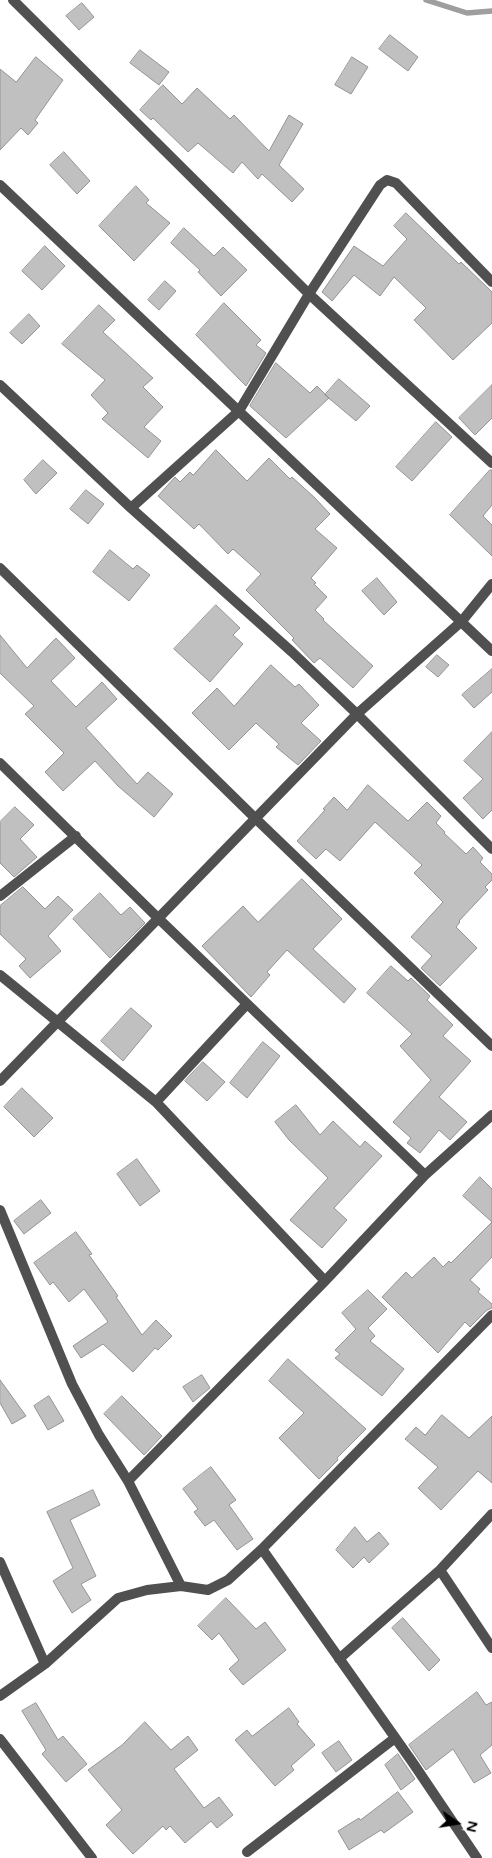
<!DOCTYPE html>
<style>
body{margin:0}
#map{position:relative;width:492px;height:1858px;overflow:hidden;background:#fff;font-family:"Varela Round",sans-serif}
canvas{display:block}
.north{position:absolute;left:432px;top:1798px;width:50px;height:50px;-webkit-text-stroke:4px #fff;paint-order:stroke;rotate:103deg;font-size:14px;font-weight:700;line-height:20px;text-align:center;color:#000}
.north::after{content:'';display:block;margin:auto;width:18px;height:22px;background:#000;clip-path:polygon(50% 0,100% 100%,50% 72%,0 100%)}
</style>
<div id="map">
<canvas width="492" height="1858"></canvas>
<div class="north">N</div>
</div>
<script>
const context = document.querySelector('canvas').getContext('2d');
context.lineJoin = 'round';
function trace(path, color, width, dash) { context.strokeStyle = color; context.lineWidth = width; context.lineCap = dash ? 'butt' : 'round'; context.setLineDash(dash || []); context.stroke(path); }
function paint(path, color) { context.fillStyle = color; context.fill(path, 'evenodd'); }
const stream = new Path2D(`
 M 426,0 L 467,13 L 492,11`);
const building = new Path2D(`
 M 82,3 L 94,17 L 79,30 L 66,16 Z
 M 390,35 L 418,57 L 408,71 L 379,49 Z
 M 140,50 L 169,72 L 159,85 L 130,63 Z
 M 36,57 L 63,80 L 35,120 L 38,123 L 28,135 L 21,128 L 0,150 L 0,69 L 16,82 Z
 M 352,57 L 368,67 L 351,94 L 335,85 Z
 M 163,85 L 182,104 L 197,88 L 230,119 L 234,115 L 269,151 L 289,115 L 303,124 L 279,165 L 304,189 L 292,202 L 262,174 L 258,179 L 242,162 L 233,173 L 198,143 L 188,152 L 153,118 L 151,120 L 140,110 Z
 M 64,152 L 90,181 L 77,194 L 50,165 Z
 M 136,186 L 149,200 L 146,203 L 170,223 L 134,261 L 99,226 Z
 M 406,213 L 459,264 L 461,262 L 492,292 L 492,323 L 453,360 L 414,320 L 426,308 L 394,277 L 380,296 L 354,275 L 332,301 L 322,292 L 354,246 L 383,266 L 407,239 L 394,226 Z
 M 184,228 L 214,256 L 223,247 L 247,270 L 221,296 L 198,272 L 200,270 L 171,243 Z
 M 45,246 L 65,266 L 42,290 L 22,271 Z
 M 165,281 L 176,291 L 159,310 L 148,300 Z
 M 224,303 L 261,340 L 256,345 L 266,353 L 246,386 L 196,335 Z
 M 99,305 L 115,320 L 103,332 L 153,378 L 143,387 L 163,407 L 144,427 L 161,441 L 148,458 L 102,419 L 108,413 L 91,395 L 105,380 L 62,344 Z
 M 29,314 L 40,326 L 22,344 L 10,333 Z
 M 276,363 L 310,393 L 317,386 L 329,398 L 286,438 L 250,406 Z
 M 339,379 L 370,406 L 356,421 L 325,395 Z
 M 492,385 L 492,418 L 475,435 L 459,418 Z
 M 436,422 L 452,437 L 412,481 L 396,467 Z
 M 216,450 L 247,481 L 269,458 L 290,479 L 292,477 L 315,498 L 330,514 L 315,529 L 337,548 L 311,578 L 316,583 L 314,584 L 327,597 L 315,610 L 324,619 L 323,620 L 373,666 L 353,688 L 320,658 L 314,663 L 292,640 L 294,638 L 246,590 L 261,574 L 233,549 L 228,554 L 199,524 L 194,529 L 158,496 L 175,477 L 180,482 L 190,472 L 193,475 Z
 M 43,460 L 57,473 L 36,494 L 24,480 Z
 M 490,470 L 492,470 L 492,505 L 483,516 L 492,525 L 492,556 L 450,515 Z
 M 86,490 L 104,504 L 88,524 L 70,509 Z
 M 110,550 L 133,569 L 137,565 L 150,575 L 129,601 L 93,572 Z
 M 377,578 L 397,602 L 384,615 L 362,591 Z
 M 216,605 L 240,628 L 233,635 L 243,644 L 210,682 L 174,649 Z
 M 0,635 L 27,668 L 56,638 L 75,658 L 51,681 L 76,707 L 102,682 L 117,699 L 86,728 L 137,784 L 148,772 L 173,794 L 154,817 L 118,786 L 95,761 L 63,791 L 45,772 L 64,753 L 25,714 L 34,706 L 0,673 Z
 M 437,655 L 449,665 L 438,677 L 426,667 Z
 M 271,665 L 295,687 L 299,684 L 319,705 L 301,723 L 321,741 L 298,765 L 276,747 L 279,744 L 256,723 L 229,750 L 192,713 L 217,688 L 234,706 Z
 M 492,669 L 492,692 L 474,708 L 462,695 Z
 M 492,732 L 492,810 L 483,819 L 463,798 L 483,779 L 464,761 Z
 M 368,785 L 408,821 L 427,802 L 441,816 L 436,823 L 445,832 L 444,833 L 466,854 L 473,847 L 483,858 L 480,862 L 492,874 L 492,880 L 485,887 L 488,890 L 459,921 L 460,922 L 456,927 L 477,948 L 440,986 L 421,968 L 432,956 L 411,937 L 443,902 L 414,873 L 422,865 L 375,822 L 340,861 L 326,849 L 316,859 L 297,841 L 325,810 L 323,809 L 334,797 L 347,810 Z
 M 15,807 L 34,825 L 20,839 L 37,857 L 14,877 L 0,863 L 0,822 Z
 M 302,879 L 342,919 L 313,949 L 356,989 L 344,1003 L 287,950 L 267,972 L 270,975 L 251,997 L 202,946 L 243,906 L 258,922 Z
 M 23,887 L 45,909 L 58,896 L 73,910 L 48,936 L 61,951 L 30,978 L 19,966 L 26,959 L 0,934 L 0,906 Z
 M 100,893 L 121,915 L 130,907 L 145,923 L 110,958 L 73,919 Z
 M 391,966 L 408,981 L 411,978 L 430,996 L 427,1000 L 453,1025 L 443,1036 L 471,1061 L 439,1097 L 467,1122 L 450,1140 L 439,1130 L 420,1153 L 407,1143 L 411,1138 L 393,1122 L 431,1080 L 400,1046 L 412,1034 L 367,993 Z
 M 131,1008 L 152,1026 L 123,1061 L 101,1041 Z
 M 263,1042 L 280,1056 L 247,1098 L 230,1083 Z
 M 203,1062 L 225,1082 L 207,1101 L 185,1081 Z
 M 22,1088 L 53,1118 L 34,1137 L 4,1107 Z
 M 296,1105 L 320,1135 L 333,1121 L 360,1147 L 365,1141 L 382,1156 L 334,1208 L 347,1220 L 322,1248 L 290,1220 L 328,1178 L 289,1140 L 275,1122 Z
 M 137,1159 L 160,1191 L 140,1206 L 117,1174 Z
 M 480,1177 L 492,1189 L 492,1257 L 470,1280 L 480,1289 L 478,1292 L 492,1304 L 492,1308 L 487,1310 L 470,1327 L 465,1322 L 438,1353 L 382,1297 L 406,1272 L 412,1278 L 434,1257 L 443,1267 L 449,1261 L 451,1263 L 492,1222 L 463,1196 Z
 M 41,1200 L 51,1213 L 24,1234 L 14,1221 Z
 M 76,1232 L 92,1254 L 89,1255 L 118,1296 L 116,1297 L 142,1335 L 156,1320 L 172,1336 L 158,1350 L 155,1348 L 133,1372 L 103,1344 L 81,1358 L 73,1346 L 108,1322 L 106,1319 L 84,1289 L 69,1302 L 53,1282 L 50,1285 L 34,1263 Z
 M 368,1290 L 387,1309 L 368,1328 L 375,1336 L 370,1341 L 404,1369 L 382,1396 L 335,1358 L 340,1354 L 335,1350 L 356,1329 L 342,1313 Z
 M 288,1359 L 366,1429 L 337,1458 L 338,1460 L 319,1479 L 279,1438 L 304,1413 L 269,1381 Z
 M 202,1375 L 210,1388 L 193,1402 L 183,1387 Z
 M 0,1380 L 26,1416 L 12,1424 L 0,1403 Z
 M 49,1396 L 64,1421 L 48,1430 L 34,1406 Z
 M 122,1396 L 162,1436 L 144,1455 L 104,1414 Z
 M 442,1415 L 469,1438 L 492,1416 L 492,1483 L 478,1471 L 441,1510 L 418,1488 L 438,1467 L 405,1439 L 416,1427 L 425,1435 Z
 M 211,1467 L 236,1500 L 229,1505 L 253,1539 L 237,1550 L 214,1520 L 205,1526 L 194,1512 L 198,1509 L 183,1489 Z
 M 93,1490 L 100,1505 L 70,1520 L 96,1576 L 81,1584 L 91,1600 L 72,1613 L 53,1581 L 73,1568 L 47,1512 Z
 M 355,1527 L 367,1542 L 379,1532 L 389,1544 L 369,1563 L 364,1557 L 353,1568 L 336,1550 Z
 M 226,1598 L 256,1629 L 265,1622 L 286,1650 L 243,1685 L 229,1669 L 239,1660 L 219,1633 L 212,1640 L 198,1626 Z
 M 403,1618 L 440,1660 L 429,1671 L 392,1628 Z
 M 477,1692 L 486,1705 L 492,1702 L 492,1745 L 480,1755 L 491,1773 L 474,1783 L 453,1749 L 426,1770 L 409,1745 Z
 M 36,1703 L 58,1740 L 63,1736 L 87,1764 L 66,1782 L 42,1754 L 46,1750 L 22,1711 Z
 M 289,1708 L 299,1722 L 297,1724 L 315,1745 L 291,1766 L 294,1770 L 275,1786 L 235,1740 L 247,1730 L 252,1736 Z
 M 145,1722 L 171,1750 L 188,1736 L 198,1750 L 174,1769 L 204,1808 L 219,1797 L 233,1815 L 217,1828 L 211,1821 L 185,1843 L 170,1826 L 166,1830 L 163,1826 L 133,1854 L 106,1825 L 122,1810 L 88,1770 L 122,1745 Z
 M 339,1741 L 352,1760 L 336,1772 L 322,1753 Z
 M 398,1754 L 415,1779 L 401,1790 L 385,1765 Z
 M 398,1792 L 413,1812 L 384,1833 L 381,1830 L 349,1850 L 338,1831 L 359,1818 L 360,1820 Z`);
const minor = new Path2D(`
 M 13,0 L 309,294 L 492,463
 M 0,185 L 492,651
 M 0,385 L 131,508 L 292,652 L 357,714 L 492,849
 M 131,508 L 239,411 L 309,294 L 380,185 L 387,180 L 396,183 L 492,282
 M 0,568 L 255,818 L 492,1046
 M 0,763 L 158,918 L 425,1175
 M 0,896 L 76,836
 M 0,975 L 156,1102
 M 247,1004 L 156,1102 L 325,1281
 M 0,1081 L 357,714 L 462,621 L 492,584
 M 0,1210 L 72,1384 L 99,1435 L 128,1481 L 181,1586
 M 128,1481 L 325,1281 L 425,1175 L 492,1115
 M 262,1549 L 413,1763 L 477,1858
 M 0,1562 L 45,1664
 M 440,1570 L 492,1648
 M 339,1659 L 440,1570 L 492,1514
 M 0,1696 L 45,1664 L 118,1598 L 147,1590 L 181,1586 L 208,1590 L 228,1580 L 262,1549 L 492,1315
 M 0,1739 L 92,1858
 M 247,1852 L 395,1738`);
trace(stream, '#9e9e9e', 5.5);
paint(building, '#c0c0c0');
trace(building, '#949494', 1);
trace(minor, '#505050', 10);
</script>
